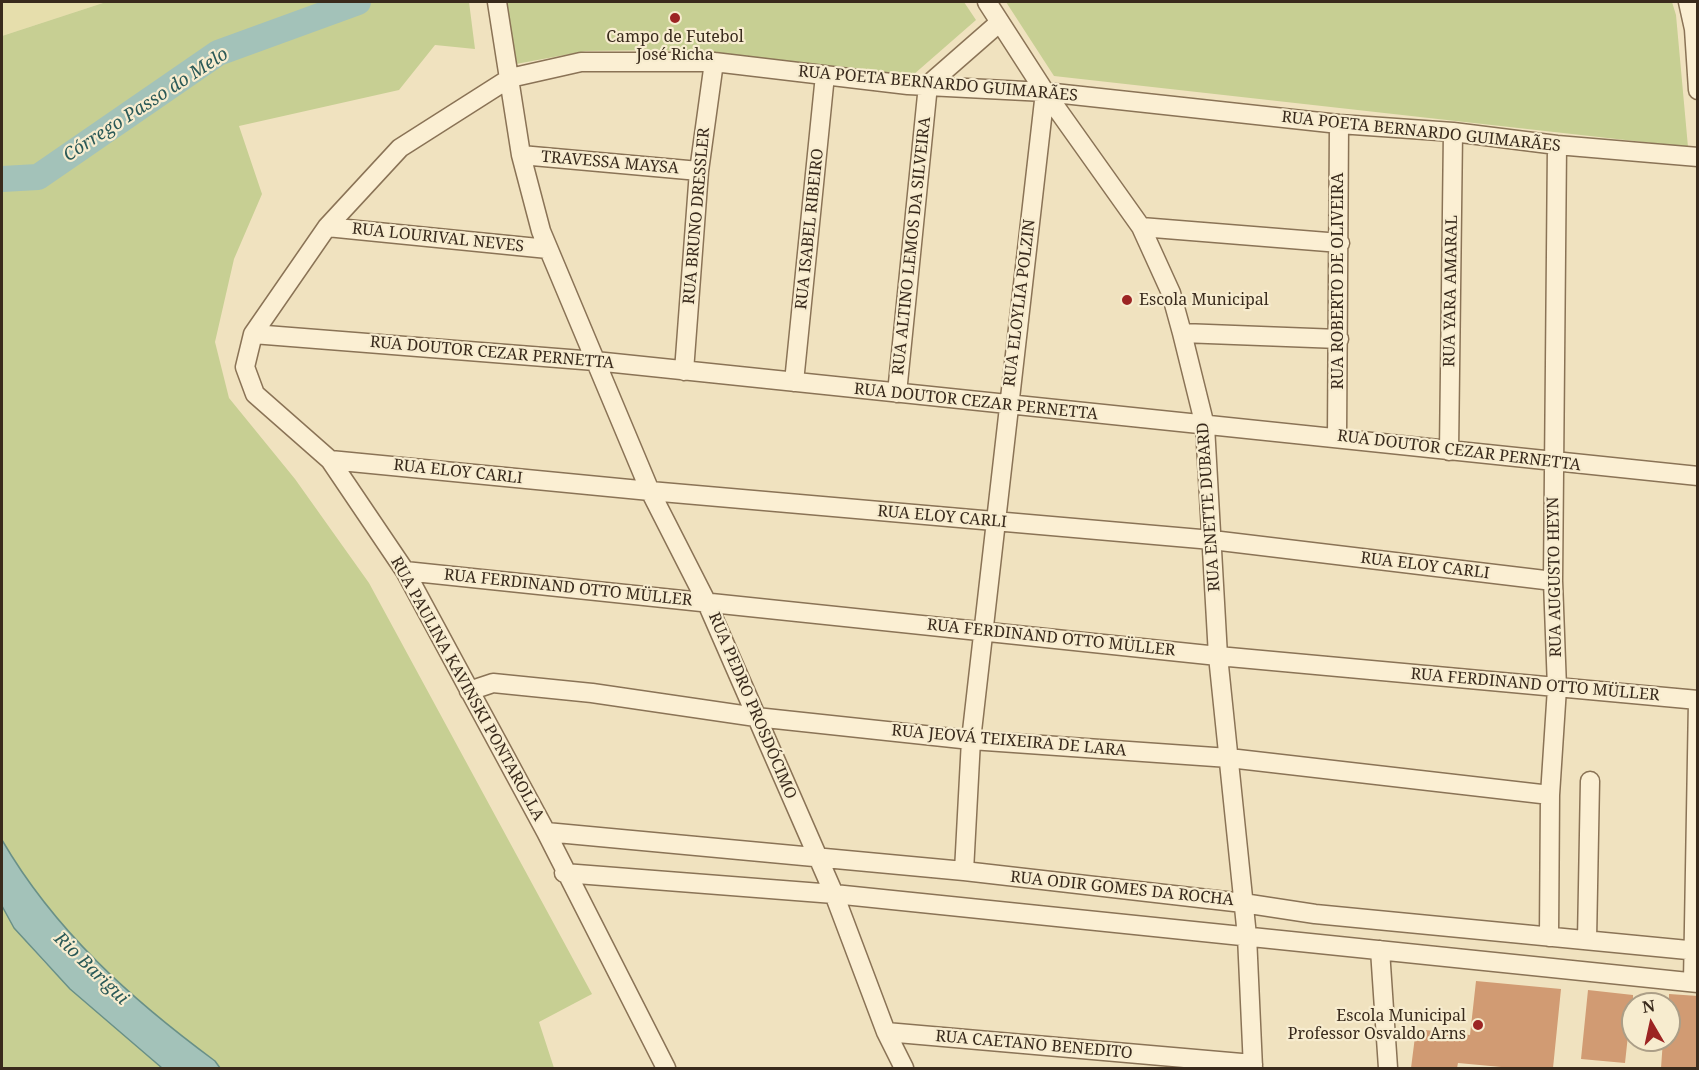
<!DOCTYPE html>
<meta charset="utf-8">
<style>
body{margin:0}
#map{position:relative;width:1699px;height:1070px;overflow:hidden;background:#f0e2bf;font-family:"Noto Serif",serif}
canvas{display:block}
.frame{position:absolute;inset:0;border:3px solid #392a1c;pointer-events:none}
.north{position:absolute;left:1621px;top:992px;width:60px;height:60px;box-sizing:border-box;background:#f7eccf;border:2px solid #ab9e87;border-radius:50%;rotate:351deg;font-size:16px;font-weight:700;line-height:24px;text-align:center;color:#392a1c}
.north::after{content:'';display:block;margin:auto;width:21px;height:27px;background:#9c2423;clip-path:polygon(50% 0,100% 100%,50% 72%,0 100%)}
</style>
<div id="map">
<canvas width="1699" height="1070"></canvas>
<div class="frame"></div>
<div class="north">N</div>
</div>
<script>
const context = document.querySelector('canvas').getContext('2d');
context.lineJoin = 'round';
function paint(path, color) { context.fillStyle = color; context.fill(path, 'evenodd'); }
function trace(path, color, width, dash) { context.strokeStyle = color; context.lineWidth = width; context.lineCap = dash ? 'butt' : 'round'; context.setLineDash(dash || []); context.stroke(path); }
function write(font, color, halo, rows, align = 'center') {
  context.font = font + ' "Noto Serif",serif'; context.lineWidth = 4.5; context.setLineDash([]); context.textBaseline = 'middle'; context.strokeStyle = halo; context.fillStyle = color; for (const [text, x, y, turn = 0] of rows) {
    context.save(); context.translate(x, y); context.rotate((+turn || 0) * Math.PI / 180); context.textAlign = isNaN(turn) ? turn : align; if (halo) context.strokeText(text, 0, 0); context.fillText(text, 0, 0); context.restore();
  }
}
const farmland = new Path2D(`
 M 2,2 L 106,2 L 2,36 Z`);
const green = new Path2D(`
 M 106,2 L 469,2 L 475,49 L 435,45 L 399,90 L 239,126 L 262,194 L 234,259 L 215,342 L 229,398 L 295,479 L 369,583 L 592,994 L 539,1022 L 554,1068 L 220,1068 L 215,1061 C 131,999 55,931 2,840 L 2,36 Z
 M 506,2 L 964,2 L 976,20 L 913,75 L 663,50 L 586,51 L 516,64 Z
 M 1006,2 L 1672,2 L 1676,15 L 1688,147 L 1054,76 Z
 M 2,906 C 40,973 107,1016 162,1068 L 2,1068 Z`);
const water = new Path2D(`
 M 2,840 C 55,931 131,999 215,1061 L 220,1068 L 162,1068 L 70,989 L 14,928 L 2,906 Z`);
const river = new Path2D(`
 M 2,179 L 38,177 L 218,53 L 358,2`);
const building = new Path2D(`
 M 1476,981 L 1561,989 L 1553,1068 L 1512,1068 L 1458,1063 L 1457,1068 L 1411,1068 L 1416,1029 L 1470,1035 Z
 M 1588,990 L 1633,995 L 1633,1026 L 1629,1026 L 1625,1063 L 1581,1059 Z
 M 1669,994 L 1698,996 L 1698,1068 L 1661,1068 L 1663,1040 L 1669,1040 Z`);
const minor = new Path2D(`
 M 497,2 L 521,155 L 541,231 L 650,491 L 706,601 L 834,894 L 886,1032 L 904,1068
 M 987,2 L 1045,92 L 1141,227 L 1171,293 L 1182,333 L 1205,426 L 1218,656 L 1247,936 L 1253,1068
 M 1688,2 L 1694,29 L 1698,90
 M 521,155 L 699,171
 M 327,227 L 548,249
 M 1141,227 L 1340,243
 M 1182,333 L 1339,339
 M 253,334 L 595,361 L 1698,476
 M 684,371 L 699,171 L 714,62
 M 794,382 L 825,75
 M 897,393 L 928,85 L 1000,22
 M 1337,437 L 1339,124
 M 1449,451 L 1453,132
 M 330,460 L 650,491 L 1212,540 L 1553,581
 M 405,571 L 1218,656 L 1698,700
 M 469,691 L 493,683 L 592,693 L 756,717 L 971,740 L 1229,758 L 1550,795
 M 546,832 L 964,871 L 1243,903 L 1315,914 L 1698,951
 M 964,871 L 971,740 L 1045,92
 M 564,873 L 834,894 L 1698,983
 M 1549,937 L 1550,795 L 1557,688 L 1553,581 L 1557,145
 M 1587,940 L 1590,781
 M 1380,950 L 1388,1068
 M 1693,982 L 1698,701
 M 886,1032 L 1253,1064
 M 666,1068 L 546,832 L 405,571 L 330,460 L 255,394 L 245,367 L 253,334 L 327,227 L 400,148 L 510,78 L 581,62 L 714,62 L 908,85 L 1045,92 L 1339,124 L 1453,132 L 1557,145 L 1698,157`);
const markers = [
 [675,18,6,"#9c2423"],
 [1127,300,6,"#9c2423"],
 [1478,1025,6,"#9c2423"]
];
const poiNames = [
 ["Campo de Futebol",675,37],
 ["José Richa",675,55],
 ["Escola Municipal",1139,300,"left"],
 ["Escola Municipal",1466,1016,"right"],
 ["Professor Osvaldo Arns",1466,1034,"right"]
];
const streetNames = [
 ["RUA POETA BERNARDO GUIMARÃES",938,84,5],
 ["RUA POETA BERNARDO GUIMARÃES",1421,132,6],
 ["TRAVESSA MAYSA",610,163,5],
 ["RUA BRUNO DRESSLER",697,216,-85],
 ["RUA ISABEL RIBEIRO",810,229,-84],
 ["RUA LOURIVAL NEVES",438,238,6],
 ["RUA ALTINO LEMOS DA SILVEIRA",912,246,-84],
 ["RUA ROBERTO DE OLIVEIRA",1338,281,-90],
 ["RUA YARA AMARAL",1451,291,-89],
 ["RUA ELOYLIA POLZIN",1020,303,-83],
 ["RUA DOUTOR CEZAR PERNETTA",492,353,5],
 ["RUA DOUTOR CEZAR PERNETTA",976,402,6],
 ["RUA DOUTOR CEZAR PERNETTA",1459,451,7],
 ["RUA ELOY CARLI",458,472,6],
 ["RUA ENETTE DUBARD",1209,507,-94],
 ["RUA ELOY CARLI",942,517,5],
 ["RUA ELOY CARLI",1425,566,7],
 ["RUA AUGUSTO HEYN",1555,577,-91],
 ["RUA FERDINAND OTTO MÜLLER",568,588,6],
 ["RUA FERDINAND OTTO MÜLLER",1051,638,6],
 ["RUA FERDINAND OTTO MÜLLER",1535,685,5],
 ["RUA PAULINA KAVINSKI PONTAROLLA",467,689,61],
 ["RUA PEDRO PROSDÓCIMO",752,706,67],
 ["RUA JEOVÁ TEIXEIRA DE LARA",1009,741,5],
 ["RUA ODIR GOMES DA ROCHA",1122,889,6],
 ["RUA CAETANO BENEDITO",1034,1045,5]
];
const waterNames = [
 ["Córrego Passo do Melo",146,105,-33],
 ["Rio Barigui",91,969,44]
];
paint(farmland, '#e6deac');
paint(green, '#c7cf93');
paint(water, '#a3c2b9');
trace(water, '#699087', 1.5);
trace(river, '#a3c2b9', 26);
paint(building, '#d19b73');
trace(minor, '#8a7356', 21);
trace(minor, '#fbefd3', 18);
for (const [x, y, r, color] of markers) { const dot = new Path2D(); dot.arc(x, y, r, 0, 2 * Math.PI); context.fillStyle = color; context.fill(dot); trace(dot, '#f7eccf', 2); }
write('16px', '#392a1c', '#f7eccf', poiNames);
write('16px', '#392a1c', '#f7eccf', streetNames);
write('italic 18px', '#2a5957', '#f7eccf', waterNames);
</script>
